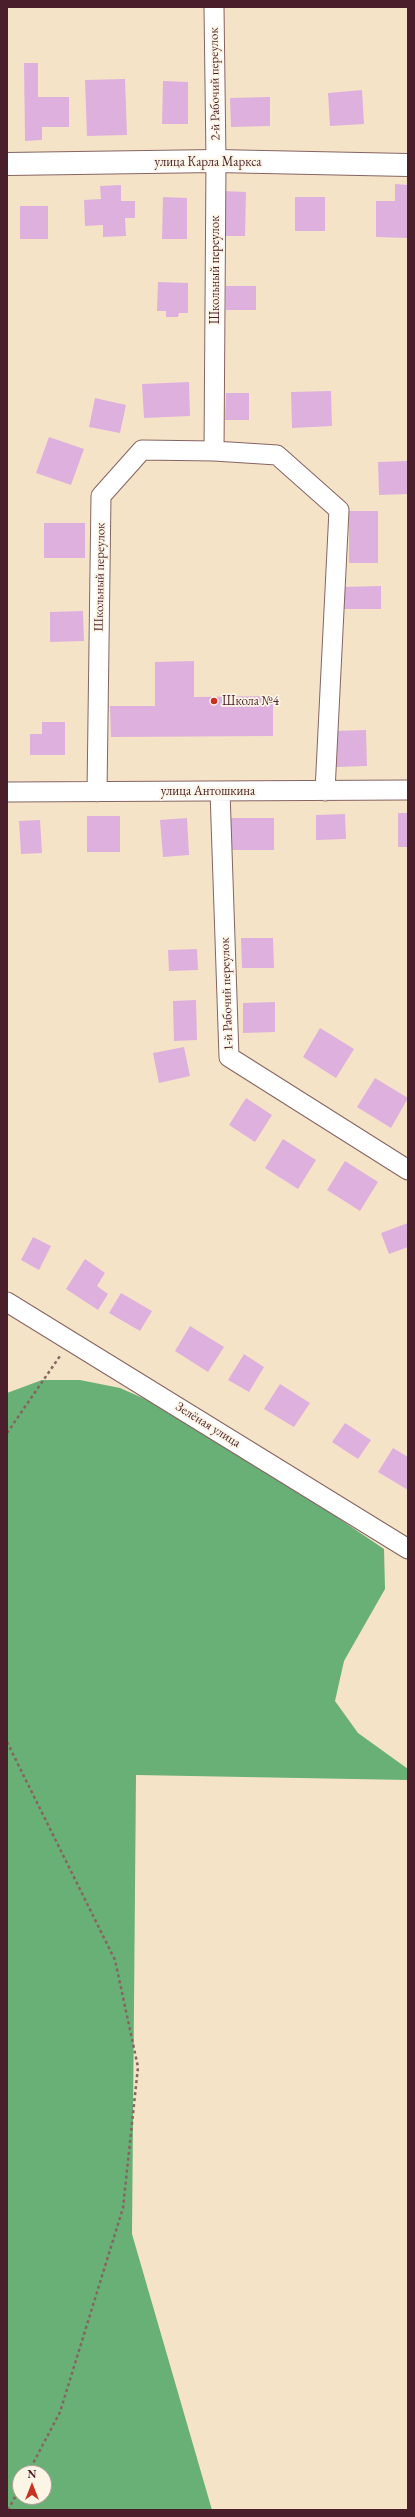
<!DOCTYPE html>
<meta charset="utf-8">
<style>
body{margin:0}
#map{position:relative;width:415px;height:2517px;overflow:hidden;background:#f5e3c8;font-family:"EB Garamond",serif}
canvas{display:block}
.frame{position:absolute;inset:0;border:8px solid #4a1f2b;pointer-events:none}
.north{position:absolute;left:12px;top:2465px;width:40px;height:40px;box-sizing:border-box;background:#fcf5e5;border:1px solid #b59f9b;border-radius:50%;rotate:0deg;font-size:11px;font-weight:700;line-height:16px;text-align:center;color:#4a1f2b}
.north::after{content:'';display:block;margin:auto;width:14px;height:18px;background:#c8321e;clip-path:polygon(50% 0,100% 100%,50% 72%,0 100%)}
</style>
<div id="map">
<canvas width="415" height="2517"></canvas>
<div class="frame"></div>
<div class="north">N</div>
</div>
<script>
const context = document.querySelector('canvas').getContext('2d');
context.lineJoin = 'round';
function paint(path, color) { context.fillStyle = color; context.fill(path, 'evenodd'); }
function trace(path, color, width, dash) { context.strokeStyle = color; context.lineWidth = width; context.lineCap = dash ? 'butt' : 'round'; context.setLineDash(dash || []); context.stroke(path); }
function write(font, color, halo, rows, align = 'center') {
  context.font = font + ' "EB Garamond",serif'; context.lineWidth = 3.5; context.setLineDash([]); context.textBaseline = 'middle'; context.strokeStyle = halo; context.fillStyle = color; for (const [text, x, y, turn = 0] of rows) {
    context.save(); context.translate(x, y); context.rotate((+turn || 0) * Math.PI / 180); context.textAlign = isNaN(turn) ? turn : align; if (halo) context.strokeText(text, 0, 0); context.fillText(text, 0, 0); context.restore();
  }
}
const forest = new Path2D(`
 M 42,1380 L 80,1380 L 120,1388 L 195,1421 L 384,1549 L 385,1589 L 344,1661 L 335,1701 L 358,1733 L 408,1769 L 408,1780 L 136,1775 L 132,2234 L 212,2510 L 7,2510 L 7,1393 ZM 20,2473 L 44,2473 L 44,2497 L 20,2497 Z`);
const building = new Path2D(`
 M 24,63 L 38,63 L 38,97 L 69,97 L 69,127 L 42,127 L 42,140 L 25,141 Z
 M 125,79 L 127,135 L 87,136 L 85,80 Z
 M 163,81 L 188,82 L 188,124 L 162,124 Z
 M 362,90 L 364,124 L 330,126 L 328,93 Z
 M 270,97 L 270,126 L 231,127 L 230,98 Z
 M 395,184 L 408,185 L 408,238 L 376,237 L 376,201 L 395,201 Z
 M 121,185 L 121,201 L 135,201 L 135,218 L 125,218 L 126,236 L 103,237 L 103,225 L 85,226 L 84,200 L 101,199 L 100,186 Z
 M 223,191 L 246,192 L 245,236 L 223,236 Z
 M 163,197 L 187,198 L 187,239 L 162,239 Z
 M 295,197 L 325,197 L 325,231 L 295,231 Z
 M 20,206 L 48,206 L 48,239 L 20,239 Z
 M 158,282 L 188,283 L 188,313 L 179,313 L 178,317 L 166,317 L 166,311 L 157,311 Z
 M 226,286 L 256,286 L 256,310 L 226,310 Z
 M 189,382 L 190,416 L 144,418 L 142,384 Z
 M 331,391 L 332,426 L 292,428 L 291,392 Z
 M 226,393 L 249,393 L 249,420 L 225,420 Z
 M 95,398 L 126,405 L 120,433 L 89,427 Z
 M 49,437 L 84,449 L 71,485 L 36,473 Z
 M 408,461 L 408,494 L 379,495 L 378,462 Z
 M 349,511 L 378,511 L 378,563 L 349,563 Z
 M 44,523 L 85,523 L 85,558 L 44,558 Z
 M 381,586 L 381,609 L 341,609 L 341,587 Z
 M 83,611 L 84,641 L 50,642 L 50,612 Z
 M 194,661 L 194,697 L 273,696 L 273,736 L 111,737 L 110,706 L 155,706 L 155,662 Z
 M 42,722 L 65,722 L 65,755 L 30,755 L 30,734 L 42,734 Z
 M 366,730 L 367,766 L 336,767 L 335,731 Z
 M 398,813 L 408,813 L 408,847 L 398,847 Z
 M 345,814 L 346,839 L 316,840 L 316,815 Z
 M 87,816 L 120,816 L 120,852 L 87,852 Z
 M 187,818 L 189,855 L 163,857 L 160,820 Z
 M 231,818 L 274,818 L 274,850 L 231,850 Z
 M 40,820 L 42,853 L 21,854 L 19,821 Z
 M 241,938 L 273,938 L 274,968 L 242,968 Z
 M 197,949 L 198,970 L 169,971 L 168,950 Z
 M 196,1000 L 197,1040 L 174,1041 L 173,1001 Z
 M 275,1002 L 275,1032 L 243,1033 L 243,1003 Z
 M 320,1028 L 354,1049 L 336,1078 L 303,1057 Z
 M 184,1047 L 190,1076 L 159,1083 L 153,1053 Z
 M 375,1078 L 408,1098 L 391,1128 L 357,1107 Z
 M 246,1098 L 272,1115 L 255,1142 L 229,1125 Z
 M 283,1139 L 316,1160 L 298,1189 L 265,1168 Z
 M 345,1161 L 378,1182 L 360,1211 L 327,1190 Z
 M 408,1223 L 408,1247 L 389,1254 L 381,1233 Z
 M 33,1237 L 51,1246 L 39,1270 L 21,1260 Z
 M 85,1259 L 105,1273 L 97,1286 L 108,1294 L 98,1310 L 66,1289 Z
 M 121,1293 L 152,1311 L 140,1331 L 109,1313 Z
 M 190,1326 L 224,1347 L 208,1372 L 175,1351 Z
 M 244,1354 L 264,1367 L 249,1392 L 228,1380 Z
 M 280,1384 L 310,1403 L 294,1427 L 264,1409 Z
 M 345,1423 L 371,1440 L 358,1459 L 332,1442 Z
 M 393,1448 L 408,1457 L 408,1490 L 378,1472 Z`);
const path = new Path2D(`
 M 7,1433 L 60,1356
 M 7,1742 L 115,1960 L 138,2067 L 123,2208 L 60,2412 L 28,2473
 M 8,2510 L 20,2488`);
const minor = new Path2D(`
 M 214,7 L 216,161 L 214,451 L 277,455 L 339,510 L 325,791
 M 220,791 L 229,1057 L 408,1170
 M 7,792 L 408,790
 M 97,792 L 101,496 L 142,450 L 214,451
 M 7,1302 L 408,1549`);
const tertiary = new Path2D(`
 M 7,164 L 216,161 L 408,165`);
const markers = [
 [214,701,4,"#c8321e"]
];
const streetNames = [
 ["2-й Рабочий переулок",215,84,-91],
 ["улица Карла Маркса",208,162],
 ["Школьный переулок",215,270,-90],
 ["Школьный переулок",100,577,-89],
 ["улица Антошкина",208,791],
 ["1-й Рабочий переулок",227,994,-92],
 ["Зелёная улица",208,1425,32]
];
const poiNames = [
 ["Школа №4",222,701]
];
paint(forest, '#68b076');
paint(building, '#deb0de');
trace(minor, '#866462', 21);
trace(tertiary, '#866462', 24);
trace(path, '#866462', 2.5, [3, 3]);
trace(minor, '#fff', 19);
trace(tertiary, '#fff', 22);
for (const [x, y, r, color] of markers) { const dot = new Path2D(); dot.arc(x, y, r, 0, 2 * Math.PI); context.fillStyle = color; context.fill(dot); trace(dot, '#fcf5e5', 1.5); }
write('13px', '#4a1f2b', '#fcf5e5', streetNames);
write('13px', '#4a1f2b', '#fcf5e5', poiNames, 'left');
</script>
